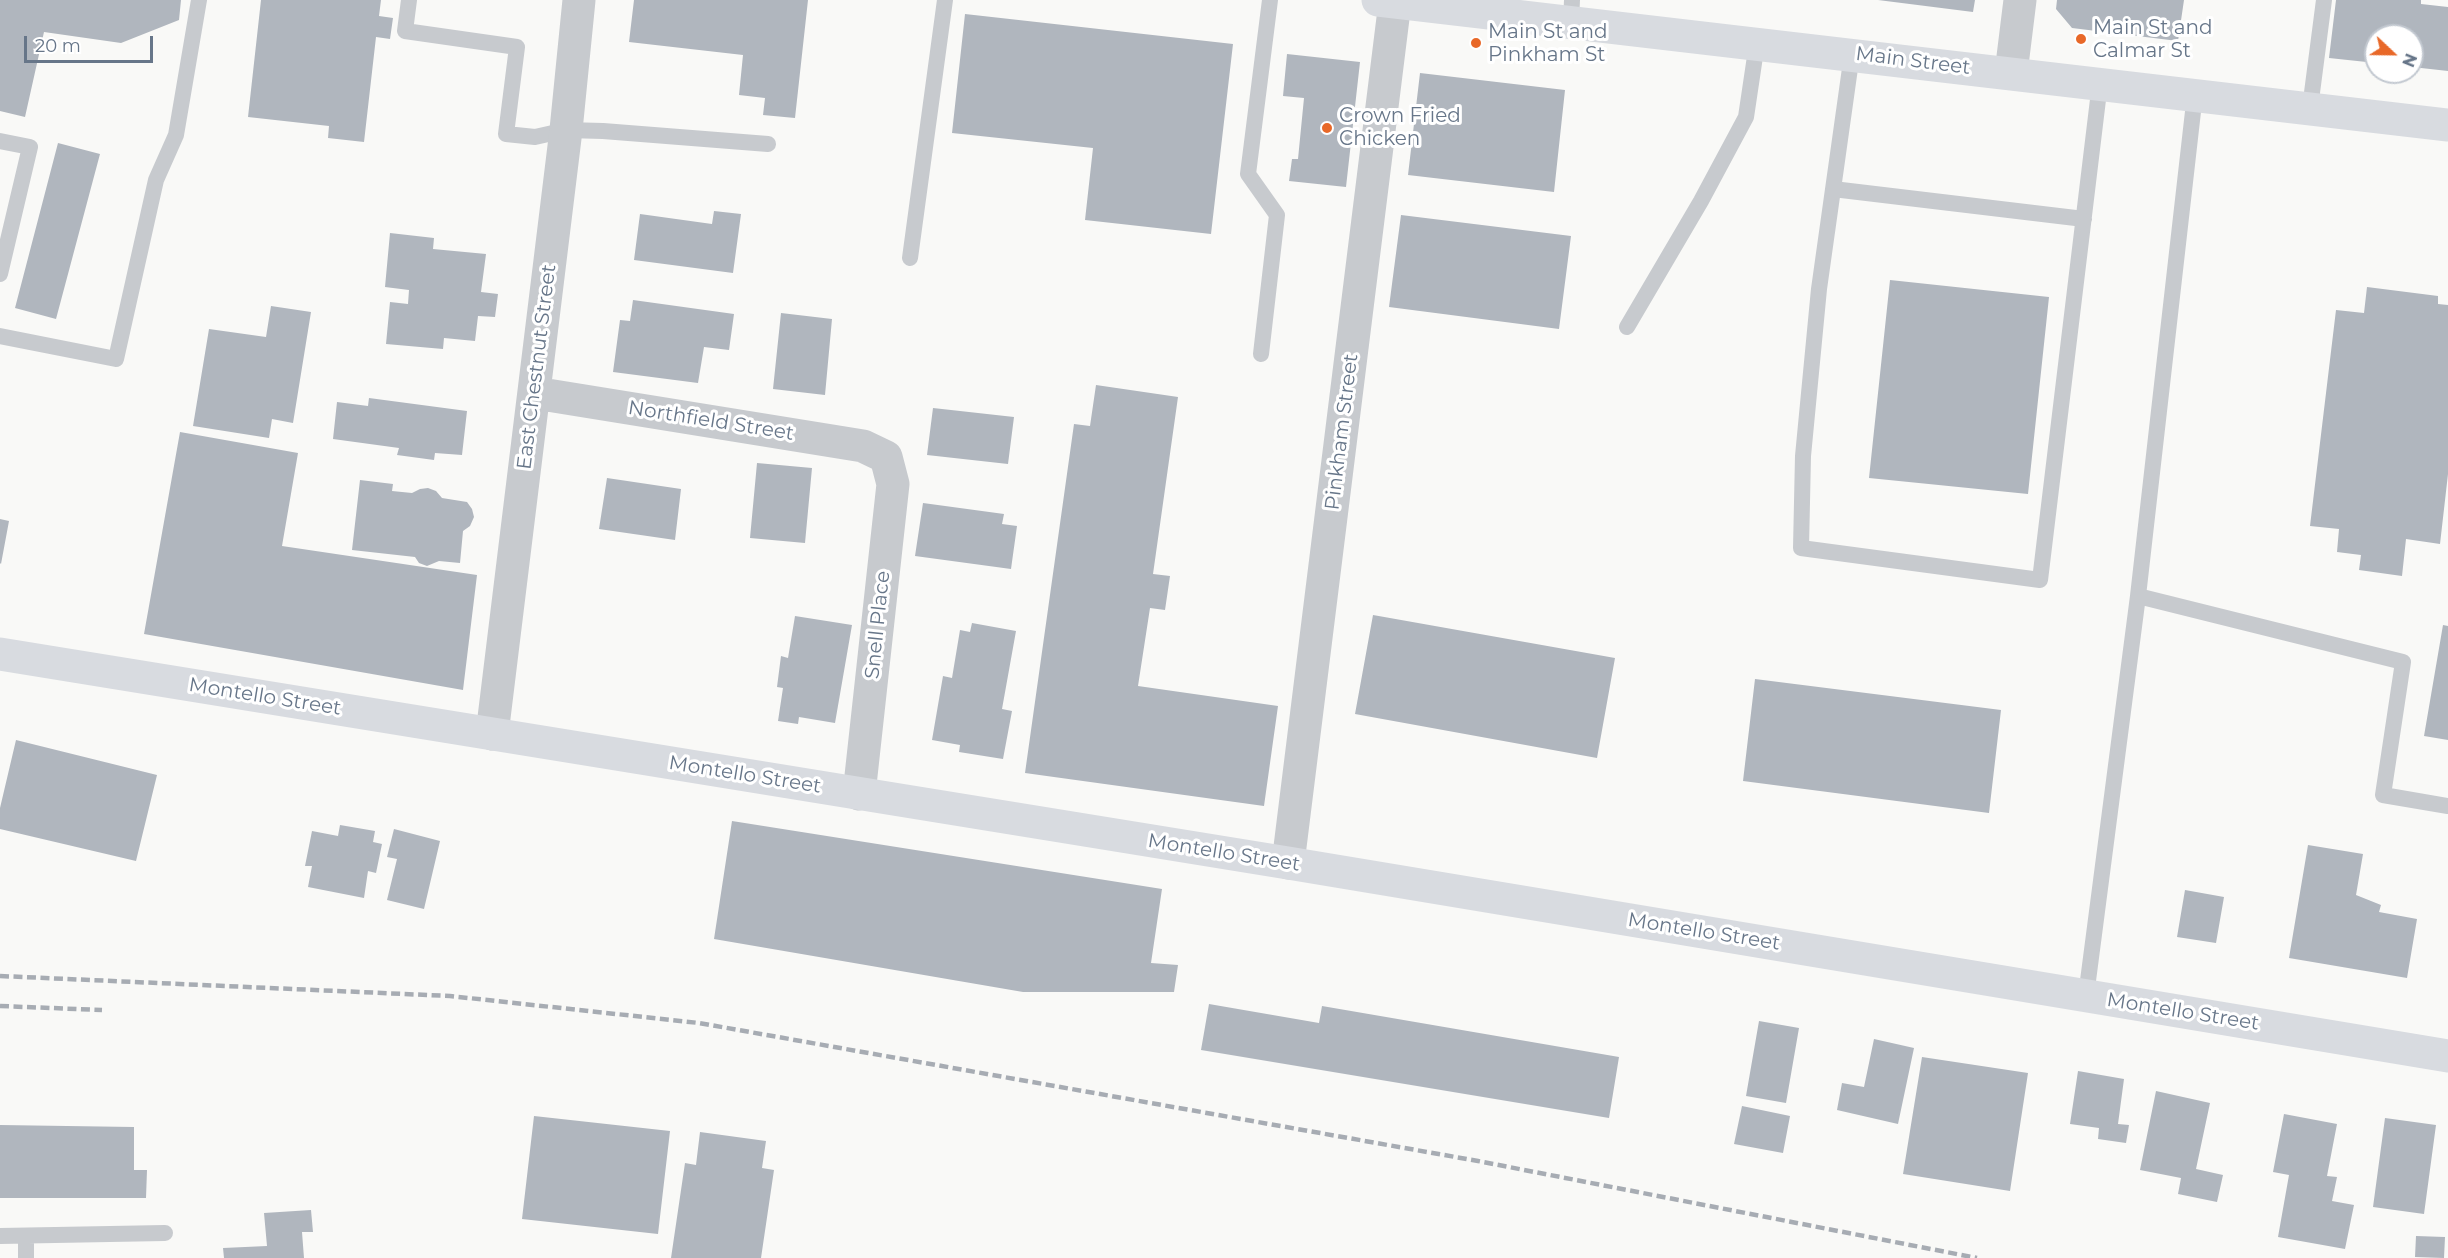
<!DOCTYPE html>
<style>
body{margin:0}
#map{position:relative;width:2448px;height:1258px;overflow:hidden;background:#f9f9f7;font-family:Montserrat,sans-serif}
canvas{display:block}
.north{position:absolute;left:2364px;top:24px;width:60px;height:60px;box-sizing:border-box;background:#fff;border:2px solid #c2c8d0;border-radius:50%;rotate:112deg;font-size:16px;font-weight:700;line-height:24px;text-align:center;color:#677689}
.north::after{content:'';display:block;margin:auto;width:21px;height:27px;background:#e86828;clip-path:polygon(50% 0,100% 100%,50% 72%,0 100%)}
.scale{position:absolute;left:24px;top:36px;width:129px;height:27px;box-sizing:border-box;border:3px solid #677689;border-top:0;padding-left:8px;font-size:18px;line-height:21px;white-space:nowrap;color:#677689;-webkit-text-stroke:4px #fff;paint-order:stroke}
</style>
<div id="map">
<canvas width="2448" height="1258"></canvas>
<div class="north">N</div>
<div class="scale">20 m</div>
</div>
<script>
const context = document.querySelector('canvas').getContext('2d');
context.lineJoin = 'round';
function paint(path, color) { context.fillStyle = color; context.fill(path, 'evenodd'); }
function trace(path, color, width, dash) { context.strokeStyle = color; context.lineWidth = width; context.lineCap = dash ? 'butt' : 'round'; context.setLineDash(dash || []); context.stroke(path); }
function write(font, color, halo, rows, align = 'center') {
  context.font = font + ' Montserrat,sans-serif'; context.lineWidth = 6; context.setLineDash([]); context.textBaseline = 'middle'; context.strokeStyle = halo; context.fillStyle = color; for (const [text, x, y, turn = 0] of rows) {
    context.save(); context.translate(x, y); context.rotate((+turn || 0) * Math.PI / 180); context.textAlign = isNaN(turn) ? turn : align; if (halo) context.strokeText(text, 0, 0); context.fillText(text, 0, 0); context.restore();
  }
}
const building = new Path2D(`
 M 0,0 L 181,0 L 179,20 L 121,43 L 44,32 L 25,117 L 0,111 Z
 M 261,0 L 381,0 L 379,16 L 393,18 L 390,39 L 376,37 L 364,142 L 328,138 L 329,126 L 248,117 Z
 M 634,0 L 808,0 L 795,118 L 763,115 L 765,98 L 739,95 L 743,55 L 629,42 Z
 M 1878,0 L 1975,0 L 1973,12 Z
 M 2057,0 L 2184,0 L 2178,41 L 2072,28 L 2056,9 Z
 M 2336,0 L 2421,0 L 2421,4 L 2448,7 L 2448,71 L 2412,67 L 2412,36 L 2376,36 L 2376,63 L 2329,58 Z
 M 965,14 L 1233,44 L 1211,234 L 1085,220 L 1093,148 L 952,133 Z
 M 1287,54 L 1360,62 L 1346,187 L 1289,181 L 1292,159 L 1298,159 L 1304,98 L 1283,96 Z
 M 1420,73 L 1565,90 L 1554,192 L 1408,175 Z
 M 58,143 L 100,154 L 56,319 L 15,308 Z
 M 714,211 L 741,214 L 733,273 L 634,260 L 640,214 L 712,224 Z
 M 1401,215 L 1571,236 L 1559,329 L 1389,307 Z
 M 390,233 L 434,238 L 433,249 L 486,254 L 481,292 L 498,294 L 495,317 L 478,316 L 475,341 L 444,338 L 443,349 L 386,344 L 390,302 L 408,304 L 409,290 L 385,287 Z
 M 1890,280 L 2049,297 L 2028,494 L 1869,478 Z
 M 2367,287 L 2438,296 L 2438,304 L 2448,305 L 2448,474 L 2440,544 L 2406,539 L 2402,576 L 2359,570 L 2361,555 L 2337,552 L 2339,529 L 2310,526 L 2336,310 L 2364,313 Z
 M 633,300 L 734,314 L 729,350 L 704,347 L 698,383 L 613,372 L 620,320 L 630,321 Z
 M 271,306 L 311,312 L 293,423 L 272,419 L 269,438 L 193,426 L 209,329 L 266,337 Z
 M 781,313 L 832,319 L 825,395 L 773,389 Z
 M 1096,385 L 1178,397 L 1153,574 L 1170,576 L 1165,610 L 1150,608 L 1138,686 L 1278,706 L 1264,806 L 1025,773 L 1074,424 L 1090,426 Z
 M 369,398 L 467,411 L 462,455 L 435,453 L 434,460 L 397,455 L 399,448 L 333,439 L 337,402 L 368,406 Z
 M 933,408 L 1014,417 L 1008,464 L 927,455 Z
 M 180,432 L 298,453 L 282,546 L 477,575 L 463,690 L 144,634 Z
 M 757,463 L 812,468 L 805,543 L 750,538 Z
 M 607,478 L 681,489 L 675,540 L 599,529 Z
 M 360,480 L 393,484 L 392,491 L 412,493 L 420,489 L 428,488 L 436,491 L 442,498 L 467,502 L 472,509 L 474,517 L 470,526 L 463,531 L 460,563 L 439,561 L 427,566 L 419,563 L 415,557 L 352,550 Z
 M 923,503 L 1004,514 L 1002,524 L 1017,526 L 1011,569 L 915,556 Z
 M 0,519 L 9,521 L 1,564 L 0,563 Z
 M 1373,615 L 1615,658 L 1597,758 L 1355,714 Z
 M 795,616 L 852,625 L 835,723 L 799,717 L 798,724 L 778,721 L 783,688 L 777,687 L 781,656 L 788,658 Z
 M 972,623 L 1016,631 L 1002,709 L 1012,711 L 1003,759 L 959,752 L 960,745 L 932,740 L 943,676 L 952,678 L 960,630 L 970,632 Z
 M 2443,625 L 2448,626 L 2448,740 L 2424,736 Z
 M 1755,679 L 2001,710 L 1989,813 L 1743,781 Z
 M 16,740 L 157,775 L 136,861 L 0,829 L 0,808 Z
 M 732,821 L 1162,889 L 1151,963 L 1178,965 L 1174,992 L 1023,992 L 714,939 Z
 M 340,825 L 375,831 L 373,842 L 382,844 L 376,873 L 368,871 L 364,898 L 308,887 L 312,866 L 305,866 L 312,831 L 338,836 Z
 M 394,829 L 440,841 L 424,909 L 387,900 L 397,859 L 387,857 Z
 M 2308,845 L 2363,854 L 2356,895 L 2381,905 L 2379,912 L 2417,919 L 2407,978 L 2289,958 Z
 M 2185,890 L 2224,897 L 2216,943 L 2177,937 Z
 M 1209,1004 L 1319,1023 L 1322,1006 L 1619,1057 L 1609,1118 L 1201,1050 Z
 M 1759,1021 L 1799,1028 L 1786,1103 L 1746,1096 Z
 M 1874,1039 L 1914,1048 L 1898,1124 L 1837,1110 L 1842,1083 L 1864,1087 Z
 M 1922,1057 L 2028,1073 L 2010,1191 L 1903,1174 Z
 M 2078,1071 L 2124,1079 L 2118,1124 L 2129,1125 L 2126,1143 L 2098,1139 L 2099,1128 L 2070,1124 Z
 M 2156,1091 L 2210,1103 L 2196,1169 L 2223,1175 L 2217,1202 L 2178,1194 L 2181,1178 L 2140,1170 Z
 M 1742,1106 L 1790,1116 L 1783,1153 L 1734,1144 Z
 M 2284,1114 L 2337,1124 L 2327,1176 L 2337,1177 L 2332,1201 L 2354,1205 L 2345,1249 L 2278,1237 L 2289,1175 L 2273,1172 Z
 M 534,1116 L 670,1131 L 658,1234 L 522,1219 Z
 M 2385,1118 L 2436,1125 L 2424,1214 L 2373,1207 Z
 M 0,1125 L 134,1127 L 134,1170 L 147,1170 L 146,1198 L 0,1198 Z
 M 700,1132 L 766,1141 L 762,1168 L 774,1170 L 761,1258 L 671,1258 L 685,1163 L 696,1165 Z
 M 311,1210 L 313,1232 L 302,1232 L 304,1258 L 224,1258 L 223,1248 L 267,1246 L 264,1213 Z
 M 2416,1236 L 2445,1237 L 2444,1258 L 2415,1257 Z`);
const lane = new Path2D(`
 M 409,0 L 405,31 L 517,47 L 506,134 L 535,137 L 566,130 L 603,131 L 768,144
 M 1571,22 L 1572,0
 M 1852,54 L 1819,289 L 1803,456 L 1801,548 L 2040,580 L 2100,83
 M 2195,94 L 2138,596 L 2403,662 L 2383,795 L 2448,806
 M 2310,108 L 2324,0
 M 0,141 L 30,147 L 0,274
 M 1833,189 L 2084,219
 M 910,258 L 945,0
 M 1627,327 L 1701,201 L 1746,117 L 1757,43
 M 0,336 L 116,359 L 156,180 L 176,135 L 199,0
 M 1261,354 L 1277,215 L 1248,174 L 1270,0
 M 2086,996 L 2138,596
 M 0,1236 L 165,1233
 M 26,1236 L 26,1258`);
const street = new Path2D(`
 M 2011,73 L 2020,0
 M 535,393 L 863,446 L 886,457 L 893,484 L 859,794
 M 492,734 L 566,130 L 579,0
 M 1288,863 L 1395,2`);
const secondary = new Path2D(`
 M 1378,0 L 2448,125`);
const primary = new Path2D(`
 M 0,654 L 1288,863 L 2448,1056`);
const rail = new Path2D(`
 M 0,976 L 450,996 L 699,1023 L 1478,1161 L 1977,1258
 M 0,1006 L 102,1010`);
const markers = [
 [2081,39,6,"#e86828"],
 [1476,43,6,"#e86828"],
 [1327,128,6,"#e86828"]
];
const poiNames = [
 ["Main St and",2093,28],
 ["Calmar St",2093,51],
 ["Main St and",1488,32],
 ["Pinkham St",1488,55],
 ["Crown Fried",1339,116],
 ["Chicken",1339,139]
];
const streetNames = [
 ["Main Street",1913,61,7],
 ["East Chestnut Street",537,367,-83],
 ["Northfield Street",711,421,9],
 ["Pinkham Street",1342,432,-83],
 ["Snell Place",878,625,-84],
 ["Montello Street",265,697,9],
 ["Montello Street",745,775,9],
 ["Montello Street",1224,853,9],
 ["Montello Street",1704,932,9],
 ["Montello Street",2183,1012,9]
];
paint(building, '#b0b6be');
trace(lane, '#c7cace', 16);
trace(street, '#c7cace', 33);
trace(secondary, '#d8dbe0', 33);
trace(primary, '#d8dbe0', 33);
trace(rail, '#a7acb3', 4.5, [9, 4.5]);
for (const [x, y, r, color] of markers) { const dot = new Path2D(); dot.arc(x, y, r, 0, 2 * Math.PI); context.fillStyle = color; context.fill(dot); trace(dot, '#fff', 2); }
write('20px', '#677689', '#fff', poiNames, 'left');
write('20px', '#677689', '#fff', streetNames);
</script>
